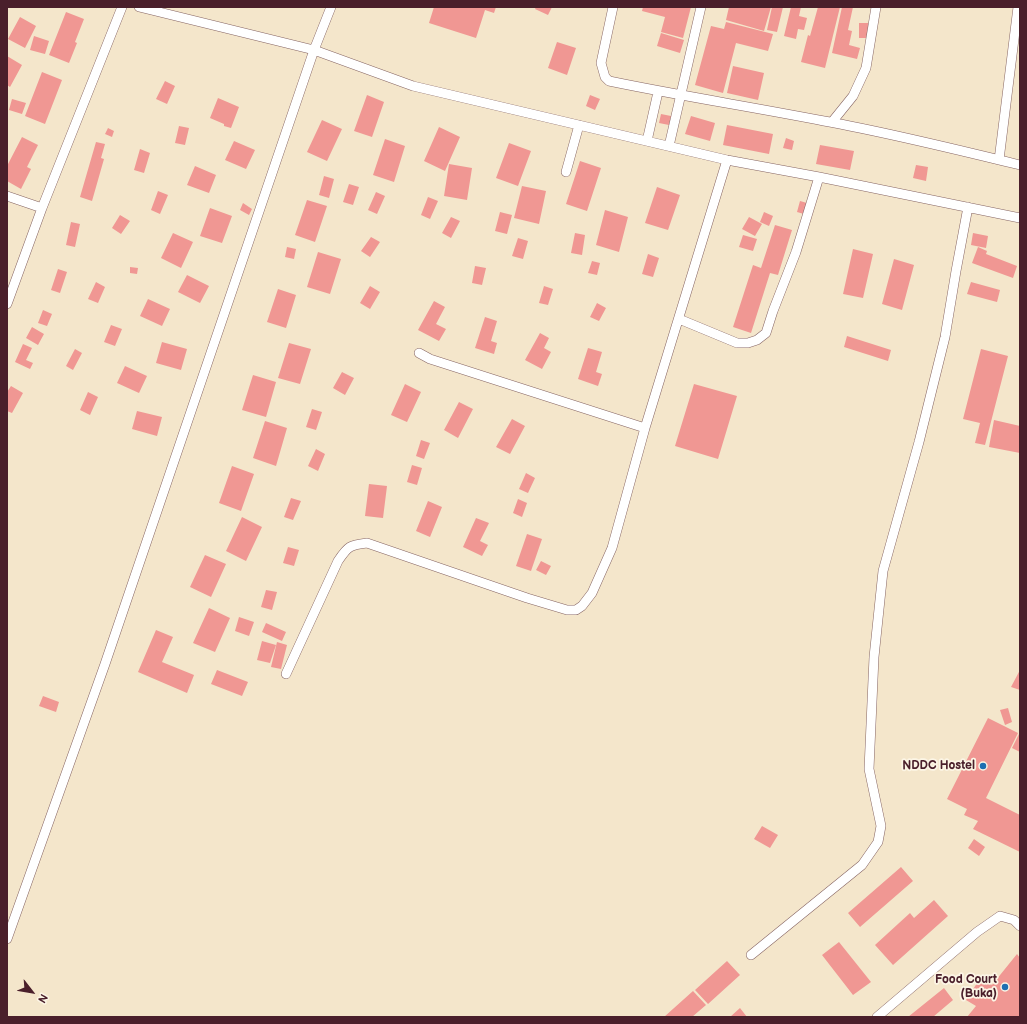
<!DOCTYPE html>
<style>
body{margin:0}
#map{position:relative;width:1027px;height:1024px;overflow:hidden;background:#f4e6cb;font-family:"Balsamiq Sans",sans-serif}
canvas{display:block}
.frame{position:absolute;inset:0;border:8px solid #4a1f2b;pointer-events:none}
.north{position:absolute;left:12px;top:972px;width:40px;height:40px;-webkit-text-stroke:3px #fcf5e5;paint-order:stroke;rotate:121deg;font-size:11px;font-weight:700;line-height:16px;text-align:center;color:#4a1f2b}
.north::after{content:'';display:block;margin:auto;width:14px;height:18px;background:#4a1f2b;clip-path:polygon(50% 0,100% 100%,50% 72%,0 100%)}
</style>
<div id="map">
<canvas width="1027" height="1024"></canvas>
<div class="frame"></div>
<div class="north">N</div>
</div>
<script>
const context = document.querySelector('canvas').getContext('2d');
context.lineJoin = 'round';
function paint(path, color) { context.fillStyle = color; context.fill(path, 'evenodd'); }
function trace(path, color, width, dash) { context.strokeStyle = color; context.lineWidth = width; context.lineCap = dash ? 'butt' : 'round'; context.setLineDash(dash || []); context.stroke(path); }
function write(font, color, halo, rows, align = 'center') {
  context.font = font + ' "Balsamiq Sans",sans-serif'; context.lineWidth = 3.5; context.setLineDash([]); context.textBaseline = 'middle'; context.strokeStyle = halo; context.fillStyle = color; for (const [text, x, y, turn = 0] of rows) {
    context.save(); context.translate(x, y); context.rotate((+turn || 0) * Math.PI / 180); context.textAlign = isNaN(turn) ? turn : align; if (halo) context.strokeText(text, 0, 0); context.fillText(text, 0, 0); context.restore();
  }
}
const building = new Path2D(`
 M 434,7 L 496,7 L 494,13 L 485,10 L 476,38 L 429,23 Z
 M 536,7 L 552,7 L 548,15 L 535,9 Z
 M 643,7 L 691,7 L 683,38 L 661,32 L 665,17 L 642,11 Z
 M 729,7 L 771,7 L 764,31 L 726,20 Z
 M 772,7 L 783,7 L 777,32 L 767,30 Z
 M 791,7 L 801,7 L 799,16 L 807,18 L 804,30 L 798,29 L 796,39 L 784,36 Z
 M 818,7 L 840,7 L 825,68 L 801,62 L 808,35 L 810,36 Z
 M 842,7 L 853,7 L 848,30 L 852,31 L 849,45 L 860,48 L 857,59 L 832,53 Z
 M 66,12 L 84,19 L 75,42 L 77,43 L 69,63 L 49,55 Z
 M 20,17 L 36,26 L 25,48 L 8,39 Z
 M 726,22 L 773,34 L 768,51 L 736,43 L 723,93 L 695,85 L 711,26 L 724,29 Z
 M 859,23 L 868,23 L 869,38 L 859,38 Z
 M 661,33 L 684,40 L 680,53 L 657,46 Z
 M 34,36 L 49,41 L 45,54 L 30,50 Z
 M 557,42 L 576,48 L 567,75 L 548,68 Z
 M 7,56 L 22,65 L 10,87 L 7,85 Z
 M 733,66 L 764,73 L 758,100 L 727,93 Z
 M 42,72 L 62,80 L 45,124 L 25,116 Z
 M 165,81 L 175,86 L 167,104 L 156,99 Z
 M 367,95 L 384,102 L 372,137 L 354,131 Z
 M 590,95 L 600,99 L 595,110 L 586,106 Z
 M 218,98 L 239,107 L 231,128 L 224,126 L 224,124 L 210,118 Z
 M 12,99 L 26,103 L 22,114 L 9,110 Z
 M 661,114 L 671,116 L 669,125 L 659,123 Z
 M 691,116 L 715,123 L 710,141 L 685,134 Z
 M 322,120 L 342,129 L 327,161 L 307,152 Z
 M 727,125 L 773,134 L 769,154 L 723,145 Z
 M 179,126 L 189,128 L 185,145 L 175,143 Z
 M 439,127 L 460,137 L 445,171 L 424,161 Z
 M 108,128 L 114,131 L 112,137 L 105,134 Z
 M 22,137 L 38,145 L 27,167 L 31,169 L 21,189 L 7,181 L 7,166 Z
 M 786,138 L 794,141 L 792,150 L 783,148 Z
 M 385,139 L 405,146 L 394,182 L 373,175 Z
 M 234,141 L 255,150 L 246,169 L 225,160 Z
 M 96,142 L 105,144 L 101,158 L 104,159 L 92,201 L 80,197 Z
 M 509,143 L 531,151 L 518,186 L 496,178 Z
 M 820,145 L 854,151 L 850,170 L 816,164 Z
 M 140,149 L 150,153 L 144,173 L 134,170 Z
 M 580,161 L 601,168 L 587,211 L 566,204 Z
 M 449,164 L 472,168 L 467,200 L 444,196 Z
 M 916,165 L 928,167 L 926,181 L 913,178 Z
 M 195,166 L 216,175 L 209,193 L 187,185 Z
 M 324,176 L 334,179 L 329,198 L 319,195 Z
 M 349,184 L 359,187 L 353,205 L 343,202 Z
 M 522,186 L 546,191 L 539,224 L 514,218 Z
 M 657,187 L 680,195 L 668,230 L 645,223 Z
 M 158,191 L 168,195 L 160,214 L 151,210 Z
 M 376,192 L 385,196 L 377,214 L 368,210 Z
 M 428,197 L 438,201 L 430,219 L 421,215 Z
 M 307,200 L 327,206 L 315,242 L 295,235 Z
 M 800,201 L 807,203 L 804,214 L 797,212 Z
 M 243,203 L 252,209 L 249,215 L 240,210 Z
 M 210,208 L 232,216 L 222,243 L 200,236 Z
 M 605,210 L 628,217 L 619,252 L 596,245 Z
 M 500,212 L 512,215 L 507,234 L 495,231 Z
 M 764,212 L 773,216 L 769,226 L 760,222 Z
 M 120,215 L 130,221 L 121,234 L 112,228 Z
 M 451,217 L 460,221 L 451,238 L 442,233 Z
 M 749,217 L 762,224 L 755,236 L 742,229 Z
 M 71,222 L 80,224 L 75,247 L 66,245 Z
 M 775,225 L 792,230 L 778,275 L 770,273 L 751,333 L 733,327 L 753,265 L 761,268 Z
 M 173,233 L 193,242 L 181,268 L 161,258 Z
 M 575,233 L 585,235 L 582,255 L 571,253 Z
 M 973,233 L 988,236 L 986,248 L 971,245 Z
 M 743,235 L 757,239 L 753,251 L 739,247 Z
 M 371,237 L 380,242 L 370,257 L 361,251 Z
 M 518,238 L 528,241 L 523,259 L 512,256 Z
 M 287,247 L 296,249 L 294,259 L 285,257 Z
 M 978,247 L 987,251 L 986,254 L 1017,266 L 1013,278 L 972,263 Z
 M 853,249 L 873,254 L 863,298 L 843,294 Z
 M 318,252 L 341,259 L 330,294 L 307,287 Z
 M 648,254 L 659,258 L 653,277 L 642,274 Z
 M 894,259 L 914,265 L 902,310 L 882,304 Z
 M 592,261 L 600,263 L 597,275 L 588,273 Z
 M 475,266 L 486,268 L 482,285 L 472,283 Z
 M 130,267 L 138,268 L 137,274 L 130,273 Z
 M 58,269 L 67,272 L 60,293 L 51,290 Z
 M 187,275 L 209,286 L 200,303 L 178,292 Z
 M 96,282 L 105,287 L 98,303 L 88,299 Z
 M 971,282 L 1000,290 L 997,302 L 967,294 Z
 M 370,286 L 380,292 L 370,309 L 360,303 Z
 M 544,286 L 553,289 L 548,305 L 539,303 Z
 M 278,289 L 296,295 L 286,328 L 267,322 Z
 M 148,299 L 170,309 L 162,326 L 140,316 Z
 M 434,301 L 445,307 L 436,324 L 446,329 L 439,341 L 418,330 Z
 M 597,303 L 606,308 L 599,321 L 590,317 Z
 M 43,310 L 52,314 L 47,326 L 38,323 Z
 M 485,317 L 497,321 L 491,341 L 497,343 L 494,354 L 475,348 Z
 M 111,325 L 122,329 L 115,346 L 104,342 Z
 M 32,327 L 44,334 L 38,345 L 26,338 Z
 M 540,333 L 549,338 L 544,348 L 551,352 L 542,369 L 525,360 Z
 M 847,336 L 891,350 L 888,361 L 844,347 Z
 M 162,342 L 187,349 L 181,370 L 156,363 Z
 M 289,343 L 311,349 L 300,384 L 278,378 Z
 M 23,344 L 32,348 L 26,360 L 33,363 L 30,369 L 15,362 Z
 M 588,348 L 602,352 L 596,372 L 602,374 L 598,386 L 578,379 Z
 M 75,349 L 82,353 L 73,370 L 66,366 Z
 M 981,349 L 1008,356 L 985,445 L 975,443 L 980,423 L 963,419 Z
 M 125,366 L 147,376 L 139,393 L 117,383 Z
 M 342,372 L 354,378 L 345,395 L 333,388 Z
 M 253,375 L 276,382 L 266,417 L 242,410 Z
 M 405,384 L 421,392 L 407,422 L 391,415 Z
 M 694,384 L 737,396 L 718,459 L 675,446 Z
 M 11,386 L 23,393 L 12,413 L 7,411 L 7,392 Z
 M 88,392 L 98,397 L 90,415 L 80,410 Z
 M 459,402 L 473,409 L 458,438 L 444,430 Z
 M 312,409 L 322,412 L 316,430 L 306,427 Z
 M 137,411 L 162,417 L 157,436 L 132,429 Z
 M 512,419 L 525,426 L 510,454 L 496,447 Z
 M 994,420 L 1020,426 L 1020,453 L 989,447 Z
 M 265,421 L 287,428 L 276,466 L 253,458 Z
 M 421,440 L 430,443 L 424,459 L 416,456 Z
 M 316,449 L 325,454 L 318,471 L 308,466 Z
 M 412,465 L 422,468 L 417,485 L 407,482 Z
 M 232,466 L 254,474 L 241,511 L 219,503 Z
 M 526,473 L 535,478 L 528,493 L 519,489 Z
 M 369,484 L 387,486 L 383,518 L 365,516 Z
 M 291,498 L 301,501 L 293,520 L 284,517 Z
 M 518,499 L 527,503 L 522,517 L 513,513 Z
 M 428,501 L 442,507 L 430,537 L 416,531 Z
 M 242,517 L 262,527 L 246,561 L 226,551 Z
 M 476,518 L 489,523 L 480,541 L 488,545 L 482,556 L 463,547 Z
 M 527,534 L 542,539 L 531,571 L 516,566 Z
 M 288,547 L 299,550 L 294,566 L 283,563 Z
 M 205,555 L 226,564 L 211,597 L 190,587 Z
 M 541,561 L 551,566 L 546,575 L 536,570 Z
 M 266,590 L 277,592 L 272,610 L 261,607 Z
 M 209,608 L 230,618 L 215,652 L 193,643 Z
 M 239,617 L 254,622 L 249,636 L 235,631 Z
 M 266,623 L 286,632 L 282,641 L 262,632 Z
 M 156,630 L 173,637 L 162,662 L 194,675 L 187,693 L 138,672 Z
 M 262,641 L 276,645 L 270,663 L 257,660 Z
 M 277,642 L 287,645 L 281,669 L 271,667 Z
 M 217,670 L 248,682 L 242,696 L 211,684 Z
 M 1020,670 L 1020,690 L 1011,687 Z
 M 43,696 L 59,702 L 56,712 L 39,706 Z
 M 1008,708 L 1012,722 L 1005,725 L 1000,710 Z
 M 988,718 L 1018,733 L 986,798 L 1020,815 L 1020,852 L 973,829 L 978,821 L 964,815 L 967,809 L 947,799 Z
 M 1020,732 L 1020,752 L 1012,748 Z
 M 762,826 L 778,835 L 770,848 L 754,839 Z
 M 974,839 L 985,847 L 979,856 L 968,848 Z
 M 901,867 L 913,881 L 860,927 L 848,913 Z
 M 934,900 L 948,916 L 893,965 L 875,945 L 910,913 L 914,918 Z
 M 839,942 L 871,982 L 853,995 L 822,955 Z
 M 1017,954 L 1020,958 L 1020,1017 L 967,1017 L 976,1006 L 966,1000 L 981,977 L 992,985 Z
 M 727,961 L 740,975 L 708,1004 L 695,990 Z
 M 944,988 L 953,1000 L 933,1017 L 908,1017 Z
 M 693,991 L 706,1005 L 692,1017 L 664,1017 Z
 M 740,1008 L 747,1017 L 730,1017 Z`);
const minor = new Path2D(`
 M 139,7 L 314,50 L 413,86 L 727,160 L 819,177 L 1020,218
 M 613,7 L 601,63 L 605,77 L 609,81 C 681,96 753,107 824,121 C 890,133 955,149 1020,165
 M 832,122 L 853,96 L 866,68 L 876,7
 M 647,141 L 658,92
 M 669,146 L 701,7
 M 999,160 L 1018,7
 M 566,172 L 579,125
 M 7,196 L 42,208
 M 7,304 L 42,208 L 122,7
 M 679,319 L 737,343 L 748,343 L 757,340 L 766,333 L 773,311 L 796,252 L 819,177
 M 419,353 L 430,359 L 645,428
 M 286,674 L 338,561 C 348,546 350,545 367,543 L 527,598 L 567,610 L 576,610 L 582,606 L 592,593 L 612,548 L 645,428 L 727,160
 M 7,939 L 105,664 L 314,50 L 331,7
 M 751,955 L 862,865 L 878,842 L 881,826 L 869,769 L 874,657 L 883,571 L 919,442 L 945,337 L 956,271 L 968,207
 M 877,1017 L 977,932 L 1000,916 L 1014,920 L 1020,926`);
const markers = [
 [983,766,4,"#1f6fb2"],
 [1005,987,4,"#1f6fb2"]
];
const poiNames = [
 ["NDDC Hostel",975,766],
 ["Food Court",997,980],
 ["(Buka)",997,994]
];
paint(building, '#f09793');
trace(minor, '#866563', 10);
trace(minor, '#fff', 9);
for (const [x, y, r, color] of markers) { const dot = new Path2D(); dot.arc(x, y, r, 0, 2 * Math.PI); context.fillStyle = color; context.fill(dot); trace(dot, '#fcf5e5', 1.5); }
write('bold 12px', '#4a1f2b', '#fcf5e5', poiNames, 'right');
</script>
